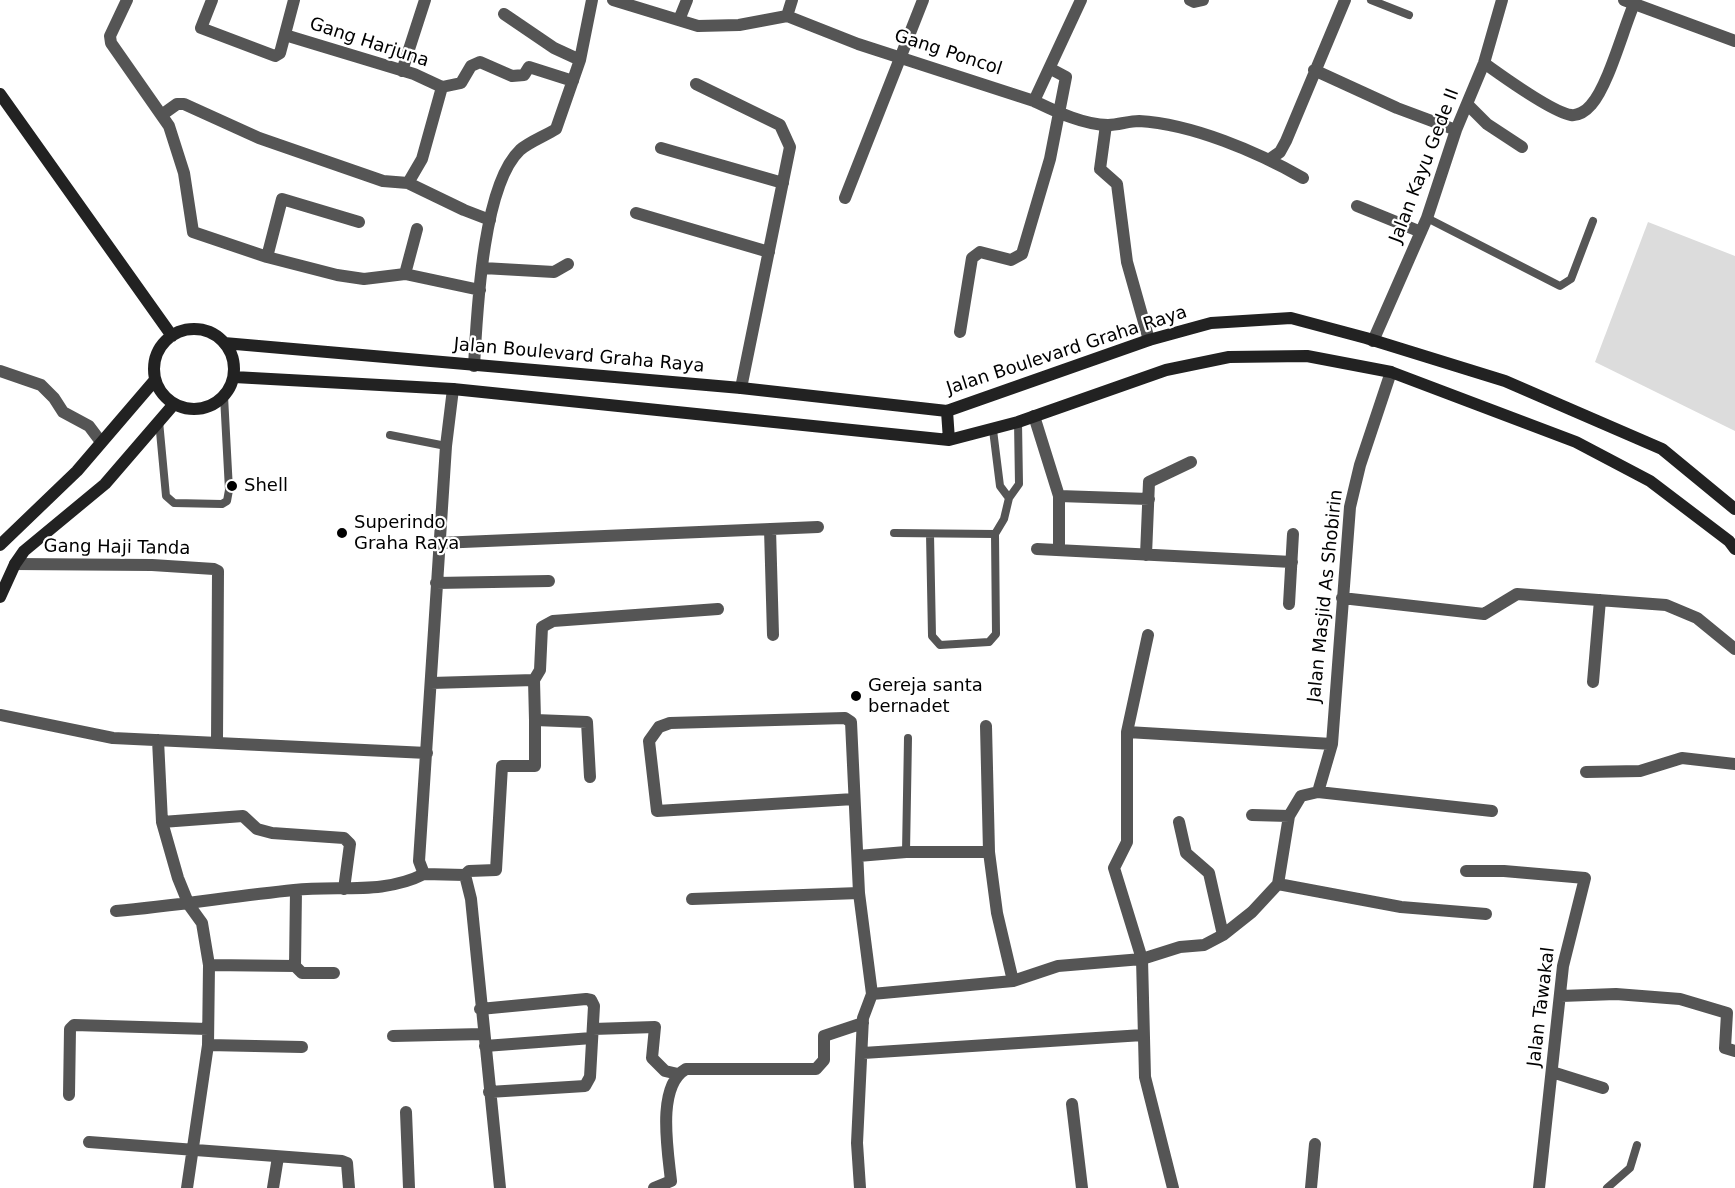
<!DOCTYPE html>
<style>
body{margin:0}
canvas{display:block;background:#fff}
</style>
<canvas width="1735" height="1188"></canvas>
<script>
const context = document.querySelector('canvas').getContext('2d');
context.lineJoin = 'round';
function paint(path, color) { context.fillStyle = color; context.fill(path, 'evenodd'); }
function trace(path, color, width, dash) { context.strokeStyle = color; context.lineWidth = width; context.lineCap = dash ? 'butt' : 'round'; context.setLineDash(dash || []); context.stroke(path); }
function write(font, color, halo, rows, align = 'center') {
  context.font = font + ' "DejaVu Sans",sans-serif'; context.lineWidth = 4.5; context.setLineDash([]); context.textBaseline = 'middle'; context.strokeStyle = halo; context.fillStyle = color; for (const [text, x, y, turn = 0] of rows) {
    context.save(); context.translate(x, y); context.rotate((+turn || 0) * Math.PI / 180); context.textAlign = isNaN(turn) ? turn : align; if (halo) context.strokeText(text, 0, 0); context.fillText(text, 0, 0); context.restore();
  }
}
const green = new Path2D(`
 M 1648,222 L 1735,256 L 1735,431 L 1595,362 Z`);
const lane = new Path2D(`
 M 1371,0 L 1409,15
 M 1427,218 L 1560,286 L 1571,279 L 1593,221
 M 159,421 L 166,496 L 174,503 L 222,504 L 227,501 L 229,490 L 224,396
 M 993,430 L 1000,486 L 1009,498
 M 390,435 L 446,446
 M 894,533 L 995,534
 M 930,534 L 932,636 L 940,645 L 989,642 L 996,634 L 995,534 L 1004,519 L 1009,498 L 1019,484 L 1018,422
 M 906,852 L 908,738
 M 1607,1188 L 1630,1168 L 1637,1145`);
const street = new Path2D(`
 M 127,0 L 110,36 L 111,43 L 169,126 L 184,173 L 193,232 L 267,257 L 337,275 L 364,279 L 405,274 L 480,290
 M 212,0 L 201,28 L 275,56 L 280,53 L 294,0
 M 613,0 L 698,26 L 739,25 L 787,16 L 858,44 L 1034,101 C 1055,111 1083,125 1108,125 C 1118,125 1129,121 1139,121 C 1192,124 1258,152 1303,178
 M 1190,0 L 1194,2 L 1203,0
 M 1624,0 L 1735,41
 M 504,14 L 554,48 L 580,60
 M 787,16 L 792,0
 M 679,20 L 687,0
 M 285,35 L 414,74 L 442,87
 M 1484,63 C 1502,76 1552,112 1571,115 C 1578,116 1586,111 1591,105 C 1608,86 1623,30 1634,4
 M 1314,70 L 1397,108 L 1456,130
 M 402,71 L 425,0
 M 696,84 L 780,125 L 790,147 L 741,388
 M 442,87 L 461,83 L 471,66 L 480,62 L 512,76 L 524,75 L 529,67 L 573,81
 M 1034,101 L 1081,0
 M 1467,104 L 1487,124 L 1522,147
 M 163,114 L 177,104 L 184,104 L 259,138 L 383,181 L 408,183 L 464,210 L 490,220
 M 1106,125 L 1100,169 L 1117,184 L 1127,262 L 1149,340
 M 661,148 L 783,183
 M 1270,159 L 1280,152 L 1286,141 L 1345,0
 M 408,183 L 422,159 L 442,87
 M 845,198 L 923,0
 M 1357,206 L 1421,232
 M 636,213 L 769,252
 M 267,257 L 282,199 L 359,222
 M 483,268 L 554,272 L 568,264
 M 405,274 L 417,229
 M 960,332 L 972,258 L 980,252 L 1011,260 L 1022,254 L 1050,159 L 1066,77 L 1051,69
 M 1373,341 L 1427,218 L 1456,130 L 1484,63 L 1502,0
 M 474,366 C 477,314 482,186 520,150 C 529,142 545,136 556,129 L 580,60 L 592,0
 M 0,371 L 41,385 L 54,398 L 63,412 L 89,426 L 101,442
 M 453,389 L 446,446 L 419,861 L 424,874 L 465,875 L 471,899 L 500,1188
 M 1034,416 L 1059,496 L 1059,550
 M 1059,496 L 1149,499
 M 770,529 L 773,635
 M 439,543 L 818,527
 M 1037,549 L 1292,562
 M 1146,555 L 1149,482 L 1191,462
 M 15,564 L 152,565 L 214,569 L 218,571 L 217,741
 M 436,583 L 549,581
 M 1342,598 L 1484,614 L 1517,594 L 1666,605 L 1697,618 L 1735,649
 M 1289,604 L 1293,534
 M 1148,635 L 1127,732 L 1127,842 L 1114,868 L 1142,959 L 1145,1077 L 1173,1188
 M 534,680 L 535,720 L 587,722 L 590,777
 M 1593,682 L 1600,600
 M 431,683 L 534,680 L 540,670 L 542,627 L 553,621 L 718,609
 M 0,715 L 113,738 L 427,753
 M 1127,732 L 1332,744
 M 158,740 L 162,822 L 178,878 L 189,905 L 202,923 L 209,965 L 208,1045 L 187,1188
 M 1586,772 L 1640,771 L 1682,758 L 1735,764
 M 1318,792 L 1332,744 L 1350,507 L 1360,465 L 1391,372
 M 854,799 L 657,811 L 649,741 L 659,727 L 670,723 L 845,718 L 851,722 L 859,893 L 872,994 L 863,1018 L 857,1143 L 860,1188
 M 1252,815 L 1289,816
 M 162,822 L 243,816 L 257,829 L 272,833 L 344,838 L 350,844 L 344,889
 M 1179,822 L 1186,853 L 1209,873 L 1223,935
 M 989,852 L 997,913 L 1013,981
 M 858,856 L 906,852 L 989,852 L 986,726
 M 1466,871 L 1504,871 L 1585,878 L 1563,966 L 1539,1188
 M 465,875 L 469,871 L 496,870 L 502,766 L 535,766 L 535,720
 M 1278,884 L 1401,907 L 1486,914
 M 296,890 L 295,966 L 302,973 L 334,973
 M 692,899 L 859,893
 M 116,911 C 175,906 234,896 294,890 C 338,885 383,895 424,874
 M 209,965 L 295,966
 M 872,994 L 1013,981 L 1058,966 L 1142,959 L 1180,947 L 1204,945 L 1223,935 L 1252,912 L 1278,884 L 1289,816 L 1301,796 L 1318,792 L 1492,811
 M 1561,996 L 1616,994 L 1680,999 L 1727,1013 L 1725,1048 L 1735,1051
 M 480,1009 L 586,999 L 591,1000 L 594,1006 L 590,1077 L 585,1086 L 489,1092
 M 593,1029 L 655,1027 L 652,1058 L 665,1071 L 678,1074
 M 393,1036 L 483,1034
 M 208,1045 L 302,1047
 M 485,1046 L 592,1038
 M 863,1053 L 1143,1035
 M 1552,1072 L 1603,1088
 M 69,1095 L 70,1029 L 74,1025 L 208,1029
 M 1072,1104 L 1082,1188
 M 406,1112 L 409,1188
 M 89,1142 L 342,1161 L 347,1163 L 349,1188
 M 273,1188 L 278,1157
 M 654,1188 L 671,1181 C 668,1151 656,1086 686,1069 L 816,1069 L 824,1060 L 824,1036 L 863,1023
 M 1311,1188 L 1315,1144`);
const secondary = new Path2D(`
 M 0,94 L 172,336
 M154 369a40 40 0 1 1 80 0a40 40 0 1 1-80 0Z
 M 224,343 L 741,388 L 947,411 L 1149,340 L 1211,323 L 1291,318 L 1366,338 L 1505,381 L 1662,449 L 1735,509
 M 234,377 L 453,389 L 949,440 L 1018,422 L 1166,370 L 1229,357 L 1307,356 L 1391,372 L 1576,442 L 1650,481 L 1729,541 L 1735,549
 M 947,411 L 949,440
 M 0,545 L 77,471 L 155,380
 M 0,597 L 15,564 L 24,551 L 105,484 L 174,404`);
const markers = [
 [232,486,6,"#000"],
 [342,533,6,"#000"],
 [856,696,6,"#000"]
];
const streetNames = [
 ["Gang Harjuna",369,43,18],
 ["Gang Poncol",948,53,18],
 ["Jalan Kayu Gede II",1425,166,-69],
 ["Jalan Boulevard Graha Raya",1067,351,-18],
 ["Jalan Boulevard Graha Raya",579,356,5],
 ["Gang Haji Tanda",117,548,1],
 ["Jalan Masjid As Shobirin",1326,596,-84],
 ["Jalan Tawakal",1542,1007,-83]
];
const poiNames = [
 ["Shell",244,486],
 ["Superindo",354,523],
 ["Graha Raya",354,544],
 ["Gereja santa",868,686],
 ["bernadet",868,707]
];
paint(green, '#dcdcdc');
trace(lane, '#555', 8);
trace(street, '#555', 12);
trace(secondary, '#222', 12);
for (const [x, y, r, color] of markers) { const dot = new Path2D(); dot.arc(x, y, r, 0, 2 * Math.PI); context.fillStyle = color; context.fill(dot); trace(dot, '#fff', 2); }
write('18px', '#000', '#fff', streetNames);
write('18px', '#000', '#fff', poiNames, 'left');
</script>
